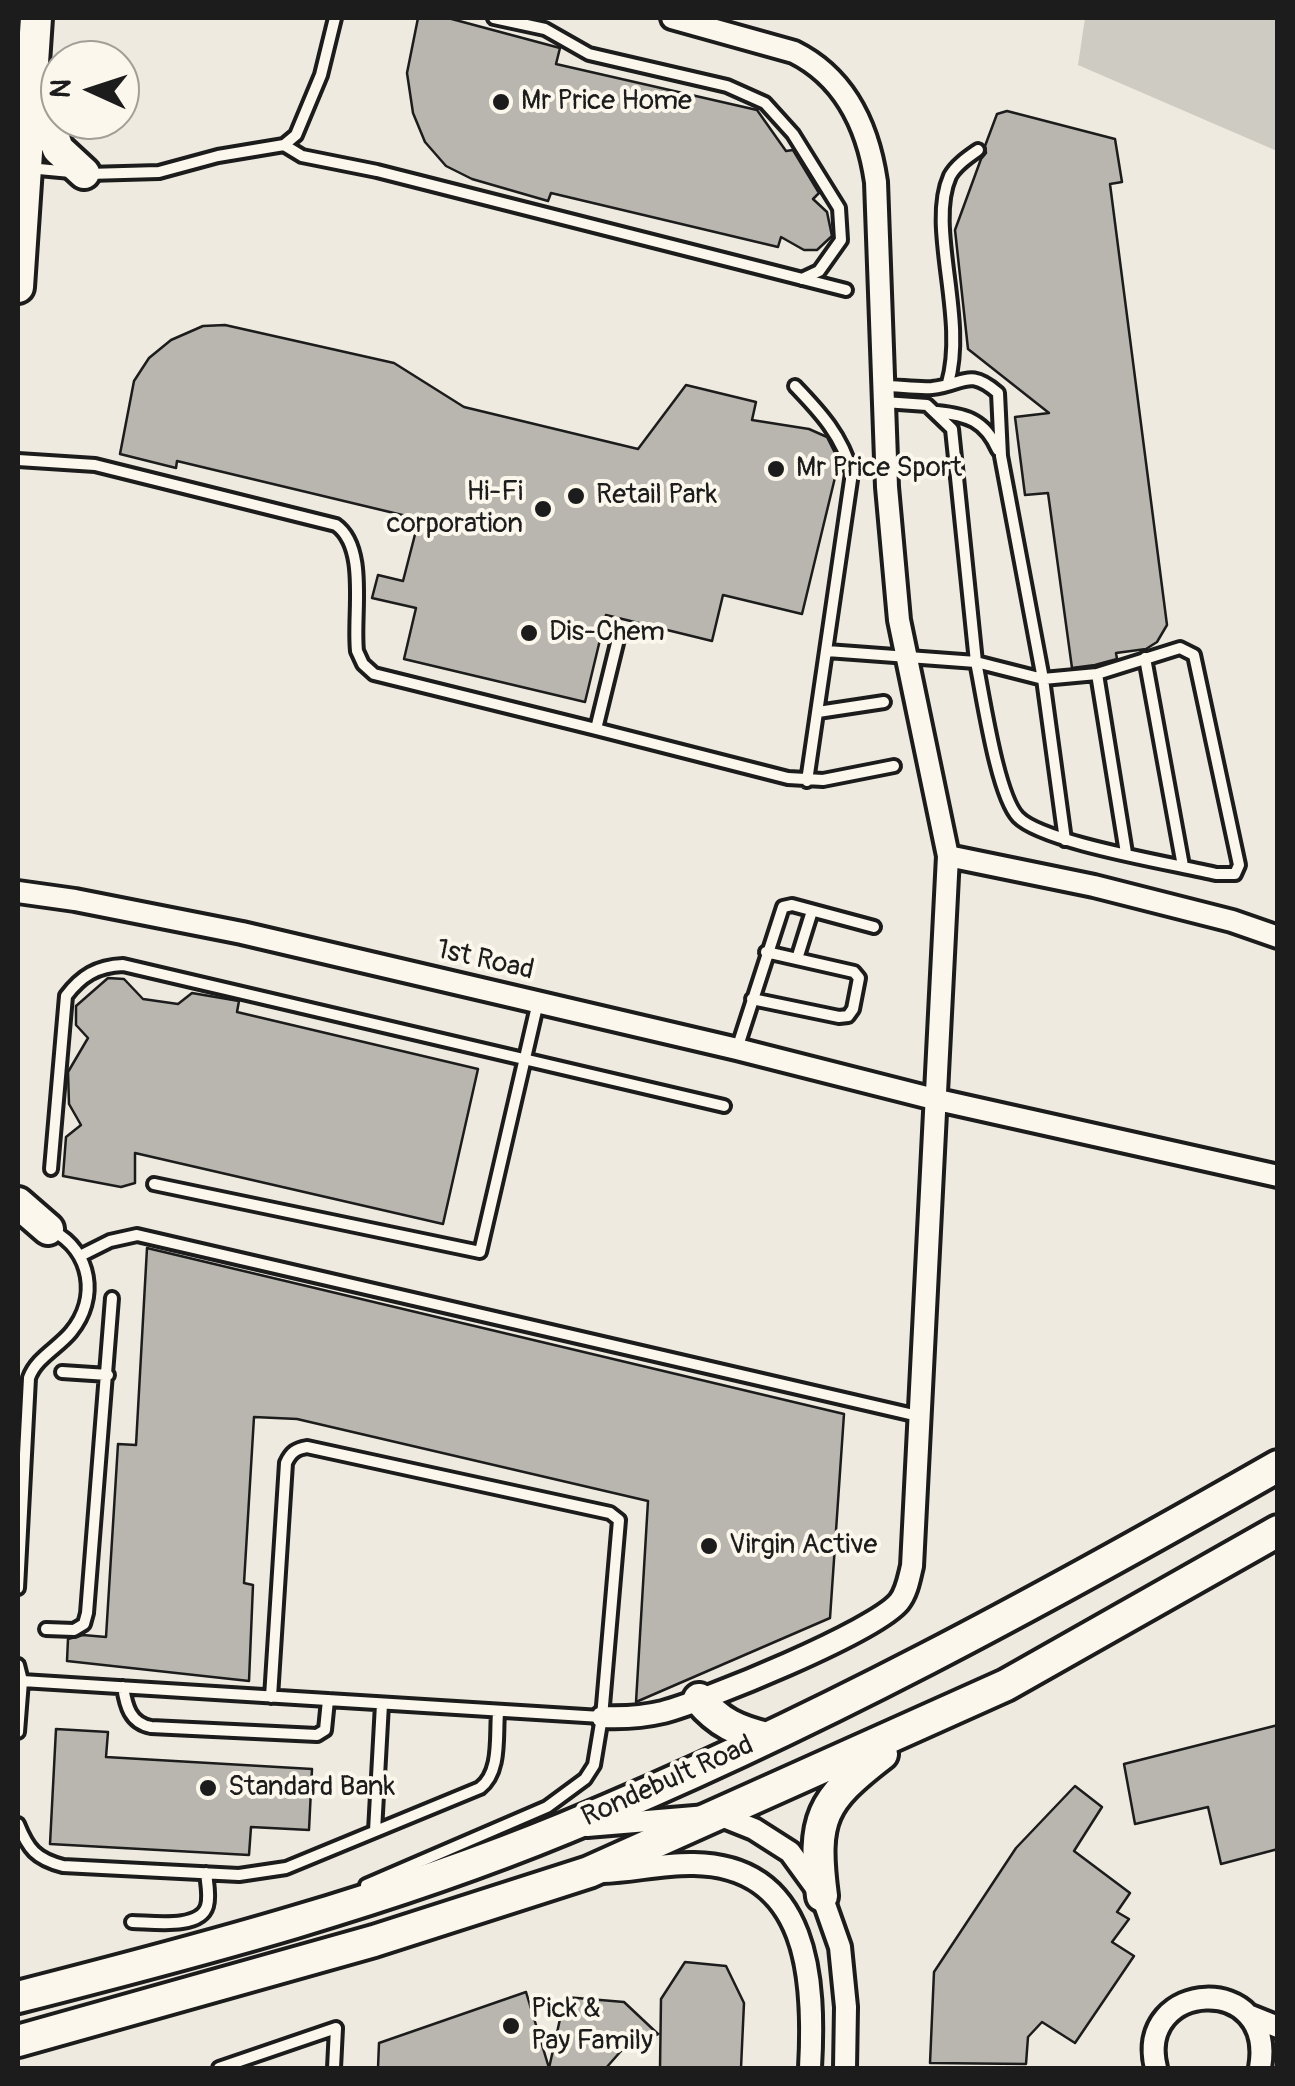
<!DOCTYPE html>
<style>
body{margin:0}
#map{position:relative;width:1295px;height:2086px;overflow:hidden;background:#eeeadf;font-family:Pangolin,sans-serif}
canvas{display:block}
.frame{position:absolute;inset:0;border:20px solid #1c1c1c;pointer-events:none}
.north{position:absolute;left:40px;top:40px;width:100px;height:100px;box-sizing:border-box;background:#fbf7ec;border:2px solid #a29f99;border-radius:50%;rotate:273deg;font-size:28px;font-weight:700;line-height:40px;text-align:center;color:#1c1c1c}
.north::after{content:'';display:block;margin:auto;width:35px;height:45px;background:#1c1c1c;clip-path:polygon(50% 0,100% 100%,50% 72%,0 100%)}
</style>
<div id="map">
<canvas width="1295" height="2086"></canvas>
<div class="frame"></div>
<div class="north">N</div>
</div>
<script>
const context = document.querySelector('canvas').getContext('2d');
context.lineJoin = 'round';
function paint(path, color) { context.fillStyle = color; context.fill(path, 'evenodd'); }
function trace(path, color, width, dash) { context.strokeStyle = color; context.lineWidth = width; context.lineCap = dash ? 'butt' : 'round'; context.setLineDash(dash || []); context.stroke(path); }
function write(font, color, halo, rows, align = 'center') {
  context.font = font + ' Pangolin,sans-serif'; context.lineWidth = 8; context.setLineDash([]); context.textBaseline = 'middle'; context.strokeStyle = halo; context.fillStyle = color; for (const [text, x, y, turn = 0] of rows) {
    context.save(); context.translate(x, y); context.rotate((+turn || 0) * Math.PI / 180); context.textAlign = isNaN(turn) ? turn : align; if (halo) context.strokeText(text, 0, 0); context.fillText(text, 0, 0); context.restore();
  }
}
const green = new Path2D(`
 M 1085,18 L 1277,18 L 1277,151 L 1078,65 Z`);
const building = new Path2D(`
 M 418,18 L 448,18 L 560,48 L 556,64 L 757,110 L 786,151 L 793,150 L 819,193 L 813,199 L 827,212 L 832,236 L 817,250 L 804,250 L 781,237 L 778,247 L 551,193 L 548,201 L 472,179 L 446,166 L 425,142 L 413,113 L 407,73 Z
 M 1007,111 L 1115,139 L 1122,182 L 1110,184 L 1167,625 L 1157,642 L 1146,649 L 1116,653 L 1117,659 L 1095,665 L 1072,668 L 1048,493 L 1025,495 L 1015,417 L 1049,413 L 968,349 L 955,230 L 981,159 L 986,153 L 985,146 L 997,114 Z
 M 225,325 L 394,363 L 464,407 L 638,449 L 686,385 L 756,402 L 752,420 L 809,429 L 827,437 L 839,461 L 802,614 L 723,595 L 712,641 L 606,615 L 585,702 L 404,659 L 416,608 L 372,598 L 378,575 L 403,581 L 419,519 L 177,461 L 176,468 L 120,454 L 134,381 L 149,358 L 171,340 L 203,326 Z
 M 108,978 L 124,979 L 143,999 L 178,1004 L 192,993 L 239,1001 L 237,1012 L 478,1069 L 443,1224 L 135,1153 L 135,1183 L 121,1187 L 63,1176 L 66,1137 L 81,1125 L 69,1104 L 68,1072 L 88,1038 L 76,1025 L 76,1006 Z
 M 147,1248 L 844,1414 L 830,1618 L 636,1702 L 648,1501 L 297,1419 L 254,1417 L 244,1583 L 253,1585 L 249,1681 L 67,1661 L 68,1639 L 83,1635 L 106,1637 L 118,1444 L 136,1445 Z
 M 1278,1725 L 1278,1849 L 1221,1864 L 1208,1807 L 1135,1824 L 1124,1764 Z
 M 56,1729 L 108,1732 L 106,1757 L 312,1769 L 309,1830 L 251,1827 L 249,1855 L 50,1844 Z
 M 1075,1786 L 1102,1807 L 1074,1851 L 1130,1893 L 1117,1912 L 1129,1919 L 1112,1942 L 1134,1956 L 1075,2043 L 1042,2022 L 1028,2037 L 1026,2064 L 930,2063 L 934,1972 L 1016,1848 Z
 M 685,1962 L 726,1966 L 744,2003 L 741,2068 L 660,2068 L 661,1999 Z
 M 526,1992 L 549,2068 L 378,2068 L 379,2043 Z
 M 565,1997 L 624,2002 L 658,2034 L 621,2051 L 606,2068 L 549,2068 Z`);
const service = new Path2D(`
 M 494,18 L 545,29 L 589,54 L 727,86 L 765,103 L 793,134 L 839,208 L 841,240 L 819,271 L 802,279
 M 284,145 L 302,156 L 377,171 L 846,290
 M 28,168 L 71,172
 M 88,174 L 159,172 L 218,156 L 284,145 L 296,135 L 321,75 L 335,18
 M 948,383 C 967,317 927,227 950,176 C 956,165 968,157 978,150
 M 795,386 C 821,413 842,436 852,473 L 807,781
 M 883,386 C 899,386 916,389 932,388 C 964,385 968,367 998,393 L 1001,456 L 1043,679 L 1065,840
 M 937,412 C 968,415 985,421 998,450
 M 18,460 L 95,465 L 336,525 C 368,548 353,614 357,651 L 363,664 L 374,674 L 596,729 L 620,631
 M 1180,648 L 1194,655 L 1239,865 L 1235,874 L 1216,874 C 1175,864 1043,843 1018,817 C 997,795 983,695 976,662 L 1043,679 L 1097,674 Z
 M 827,651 L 976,662 L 952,429 L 927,405 L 884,402
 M 1145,658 L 1183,866
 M 1097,674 L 1126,853
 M 818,712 L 884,702
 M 596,729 L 788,778 L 823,780 L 894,766
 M 797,959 L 812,911
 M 752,999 L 839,1017 L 848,1016 L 853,1009 L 859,978 L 854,972 L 766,952
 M 737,1049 L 783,907 L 792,905 L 874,927
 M 51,1169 L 66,996 C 81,976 97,966 123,965 L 724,1106
 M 154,1184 L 480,1252 L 538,1002
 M 80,1256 L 110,1241 L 137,1235 L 918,1416
 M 62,1372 L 108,1375
 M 18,1588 L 29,1378 C 36,1358 58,1348 71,1332 C 99,1298 91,1251 53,1231
 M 46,1629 L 74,1630 L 84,1624 L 87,1613 L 112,1298
 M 18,1665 L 22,1681 L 18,1732
 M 22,1681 L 601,1717
 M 123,1687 C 126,1706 130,1723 151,1727 L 317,1735 L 325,1730 L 328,1700
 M 271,1697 L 286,1463 C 291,1452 296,1449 307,1447 L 610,1513 L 619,1520 L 602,1717 L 594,1765 L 585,1779 L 547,1807 L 366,1885
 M 18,1824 C 28,1849 36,1859 63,1866 L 239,1875 L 286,1868 L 480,1788 C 501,1772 496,1737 498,1713
 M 375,1831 L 382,1704
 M 132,1922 C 151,1922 200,1930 207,1906 C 210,1896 207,1883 206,1873
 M 219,2068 L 336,2028 L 334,2068`);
const minor = new Path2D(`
 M 948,856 L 1094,886 L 1232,921 L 1278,937
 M 18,892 L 75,900 L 242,933 L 737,1049 L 938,1100 L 1278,1176
 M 602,1717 C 624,1718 642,1717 663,1712 C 705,1701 874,1632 899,1602 C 907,1592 909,1578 912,1566 L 948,856 L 899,620 L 887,487 L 876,182 C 868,127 846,78 794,52 L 672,18
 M 587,1826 L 719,1815 L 754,1829 L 790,1852 L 822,1896 L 840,1947 L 846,2007 L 845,2068
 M 602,1872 C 633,1871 664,1863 694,1864 C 810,1866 815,1981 810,2068
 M 1248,2015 L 1278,2027
 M 1156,2068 C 1134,1980 1277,1971 1260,2068`);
const secondary = new Path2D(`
 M 38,94 L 58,149 L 84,173
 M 18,287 L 36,18
 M 18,1203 L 48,1229
 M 699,1699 C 719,1723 738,1731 767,1738
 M 822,1896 C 812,1818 821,1801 882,1754
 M 18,1997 C 202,1950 388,1901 565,1828 C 811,1727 1047,1598 1278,1466
 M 18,2041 L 374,1941 L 589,1872 L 1006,1685 L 1278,1531`);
const markers = [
 [501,102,10,"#1c1c1c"],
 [776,469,10,"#1c1c1c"],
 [576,496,10,"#1c1c1c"],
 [543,509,10,"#1c1c1c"],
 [529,633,10,"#1c1c1c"],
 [709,1546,10,"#1c1c1c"],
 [208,1788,10,"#1c1c1c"],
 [511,2026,10,"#1c1c1c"]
];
const poiNames = [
 ["Mr Price Home",521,102],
 ["Mr Price Sport",796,469],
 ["Hi-Fi",523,493,"right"],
 ["corporation",523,525,"right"],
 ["Retail Park",596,496],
 ["Dis-Chem",549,633],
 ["Virgin Active",729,1546],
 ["Standard Bank",228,1788],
 ["Pick &",531,2010],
 ["Pay Family",531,2042]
];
const streetNames = [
 ["1st Road",485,961,13],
 ["Rondebult Road",668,1782,-24]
];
paint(green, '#ceccc2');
paint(building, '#b9b6af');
trace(building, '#1c1c1c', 2.5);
trace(service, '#1c1c1c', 18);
trace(minor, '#1c1c1c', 28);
trace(secondary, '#1c1c1c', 38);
trace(service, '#fbf7ec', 10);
trace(minor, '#fbf7ec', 20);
trace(secondary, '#fbf7ec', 30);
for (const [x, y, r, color] of markers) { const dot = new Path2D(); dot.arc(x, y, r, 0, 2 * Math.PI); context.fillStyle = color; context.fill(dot); trace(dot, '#fbf7ec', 4); }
write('28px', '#1c1c1c', '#fbf7ec', poiNames, 'left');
write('28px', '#1c1c1c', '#fbf7ec', streetNames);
</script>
